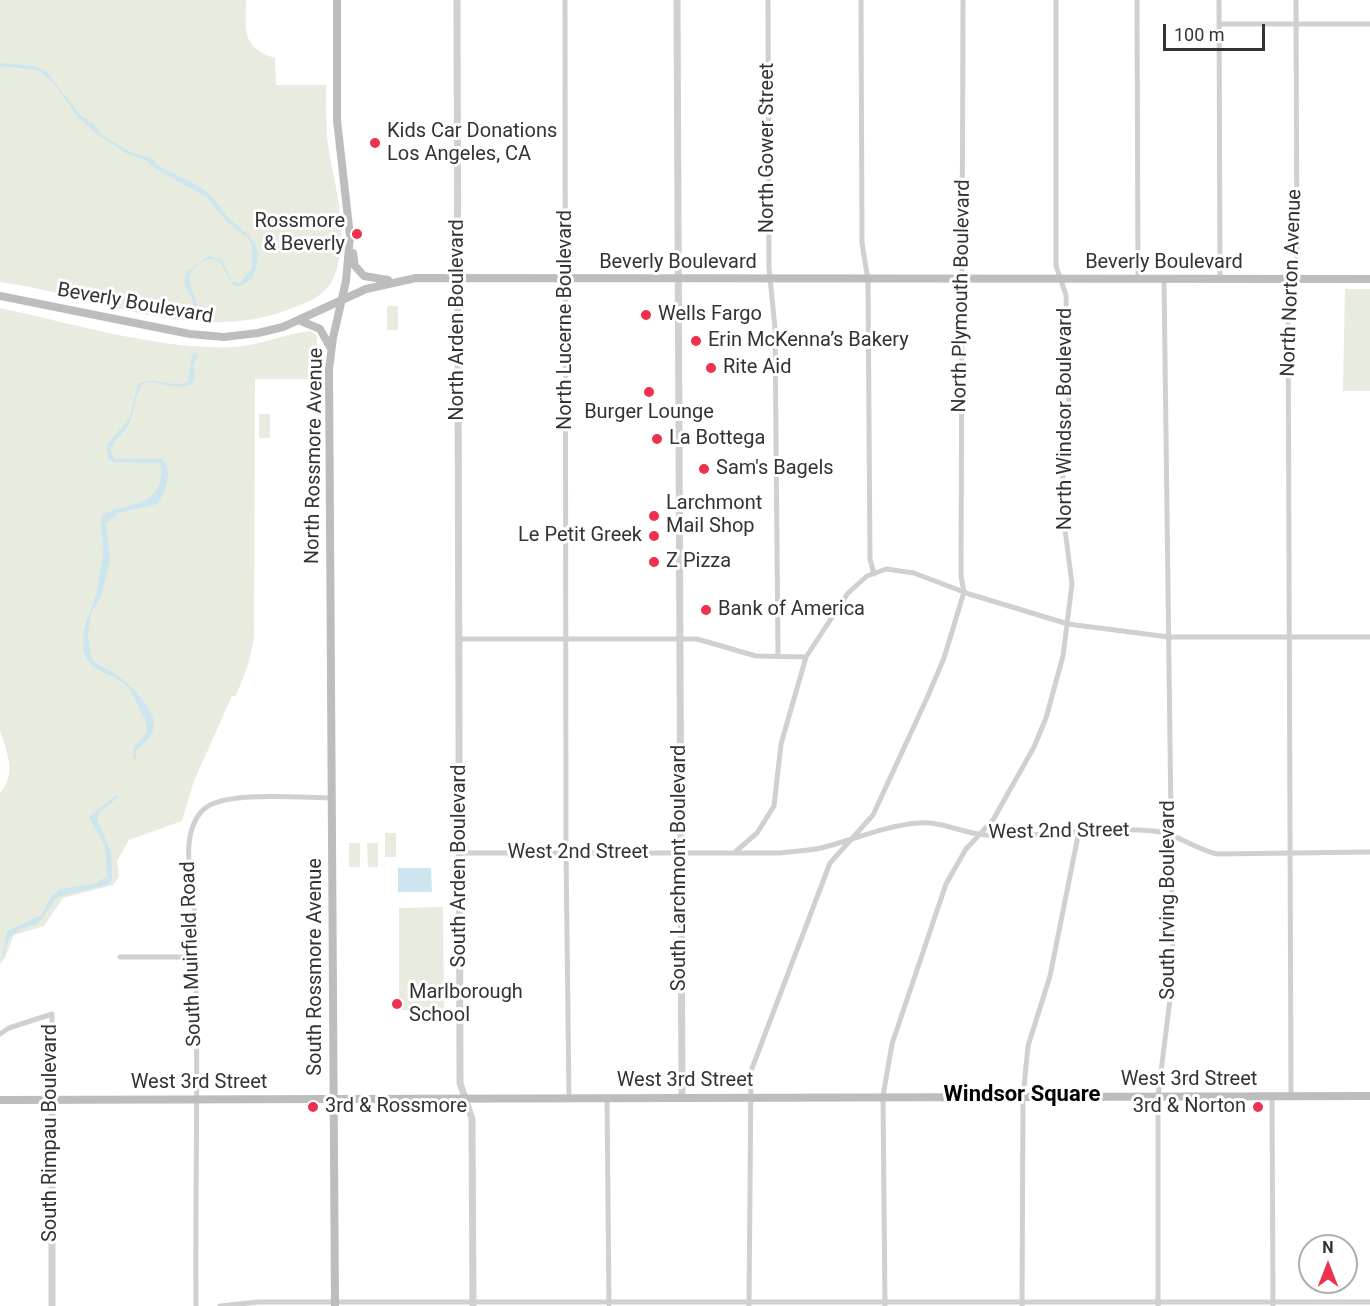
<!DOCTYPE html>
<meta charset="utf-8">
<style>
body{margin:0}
#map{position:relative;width:1370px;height:1306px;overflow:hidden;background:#fff;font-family:Roboto,sans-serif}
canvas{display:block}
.north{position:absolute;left:1298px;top:1234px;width:60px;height:60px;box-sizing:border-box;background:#fff;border:2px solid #adadad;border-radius:50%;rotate:0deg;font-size:16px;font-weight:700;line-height:24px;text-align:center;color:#333}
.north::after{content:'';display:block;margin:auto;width:21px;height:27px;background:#ed314e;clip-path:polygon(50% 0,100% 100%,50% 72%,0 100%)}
.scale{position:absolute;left:1163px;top:24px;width:102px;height:27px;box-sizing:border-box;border:3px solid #333;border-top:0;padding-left:8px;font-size:18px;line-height:21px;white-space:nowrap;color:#333;-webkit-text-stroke:4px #fff;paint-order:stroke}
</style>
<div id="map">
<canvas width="1370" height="1306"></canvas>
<div class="north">N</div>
<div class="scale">100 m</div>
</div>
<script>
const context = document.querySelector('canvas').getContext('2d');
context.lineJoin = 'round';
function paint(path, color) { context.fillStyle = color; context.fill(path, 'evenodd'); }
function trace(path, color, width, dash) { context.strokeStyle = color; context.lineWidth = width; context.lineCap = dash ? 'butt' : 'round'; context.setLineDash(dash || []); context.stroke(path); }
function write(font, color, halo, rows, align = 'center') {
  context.font = font + ' Roboto,sans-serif'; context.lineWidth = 6; context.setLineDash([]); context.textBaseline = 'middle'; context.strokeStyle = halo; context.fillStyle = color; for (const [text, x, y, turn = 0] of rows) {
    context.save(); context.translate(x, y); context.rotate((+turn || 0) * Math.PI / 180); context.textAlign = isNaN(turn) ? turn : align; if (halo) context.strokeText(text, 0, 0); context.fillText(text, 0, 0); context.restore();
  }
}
const green = new Path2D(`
 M 0,0 L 246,0 C 246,32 241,47 275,58 L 276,85 L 326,85 C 326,102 326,119 327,136 C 331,173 346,215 340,253 C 335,289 323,297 290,309 C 193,346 97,295 0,282 Z
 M 1345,289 L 1370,289 L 1370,391 L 1343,391 Z
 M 387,306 L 398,306 L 398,330 L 387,330 Z
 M 0,308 C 70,323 164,351 235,347 C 263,345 286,333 311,331 L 317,336 L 317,379 L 255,379 L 254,637 L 249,662 L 236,696 L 232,696 L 194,781 L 182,821 L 129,840 L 117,861 L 119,877 L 113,885 L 63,898 L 44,926 L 14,935 L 5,958 L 0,962 L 0,793 C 17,774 7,752 0,730 Z
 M 259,414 L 270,414 L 270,438 L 259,438 Z
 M 385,833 L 396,833 L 396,857 L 385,857 Z
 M 349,843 L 360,843 L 360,867 L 349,867 Z
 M 367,843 L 378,843 L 378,867 L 368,867 Z
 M 443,907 L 444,1010 L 399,1010 L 399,908 Z`);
const water = new Path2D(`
 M 0,63 L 34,66 L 46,71 L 80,115 L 94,124 L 102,135 L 130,152 L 152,159 L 159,166 C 174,175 194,181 208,193 C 218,201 222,213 232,221 C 248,236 265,244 255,271 C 252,280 244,287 234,286 L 219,261 C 212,258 207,259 201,263 C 185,273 188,280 194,295 C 197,302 197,311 198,318 L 195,320 L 193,301 L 184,283 L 186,272 L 209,256 L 222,260 L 232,281 L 240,283 L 252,268 L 252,245 L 247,237 L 227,222 L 207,197 L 156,169 L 147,161 L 128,154 L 97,134 L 77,116 L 53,82 L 38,70 L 0,66 Z
 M 192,354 L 198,354 L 198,357 L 193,364 L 195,376 L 192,384 C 178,392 153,379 145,383 C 133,390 136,416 127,427 C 122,435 113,441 110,450 L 115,459 L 162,459 C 174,470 166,492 157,504 L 118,513 L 106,523 L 110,560 L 101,597 L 91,613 L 88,635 L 91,658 C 99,667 109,669 118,676 C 130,684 154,709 154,724 C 154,735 144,744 136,750 L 136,759 L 133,759 L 134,746 C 146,737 150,730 143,716 C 136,703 135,692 122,682 C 110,673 93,672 86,657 C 77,635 90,615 96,595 C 99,584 100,571 102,559 C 106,544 98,531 102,515 C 124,503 158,507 161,476 C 162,470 162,468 158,463 L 113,462 L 108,459 L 107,445 L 130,417 L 138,384 C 155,375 171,389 188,382 Z
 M 116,795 L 118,797 L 99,813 L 97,819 L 111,853 L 112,880 L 107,885 L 57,897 L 38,924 L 20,929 L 9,938 L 0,967 L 7,931 L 42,915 L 51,897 L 60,889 L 97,883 L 107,876 L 105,846 L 89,817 Z
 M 398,868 L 431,868 L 432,892 L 398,892 Z`);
const minor = new Path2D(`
 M 565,0 L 566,853 L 569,1097
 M 768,0 L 769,268 L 775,328 L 778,655
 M 861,0 L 862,243 L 868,280 L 870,559 L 874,574
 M 1137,0 L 1138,279
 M 1219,0 L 1220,279
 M 1219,24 L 1370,24
 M 459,639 L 697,639 L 756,656 L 806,657
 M 460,853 L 780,853 C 793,851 807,851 821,848 C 853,840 884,826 918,823 C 942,821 962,833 985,835 C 1041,839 1097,826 1153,831 C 1177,833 1194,849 1217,854 L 1370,852
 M 734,853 L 757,833 L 774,806 L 781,744 L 806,657 L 848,593 L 867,576 L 886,569 L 914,573 L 969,594 L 1068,624 L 1169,637 L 1370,637
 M 120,957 L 195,957
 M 0,1034 L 9,1028 L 52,1014 L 52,1100
 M 1272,1096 L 1273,1306
 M 1291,1096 L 1288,290 L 1297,266 L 1296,0
 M 607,1097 L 609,1304
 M 196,1306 C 195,1177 199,1048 195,920 C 194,887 177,836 203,810 C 223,790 302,798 332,798
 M 220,1306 L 258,1302 L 1370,1302
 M 749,1306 L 751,1071 L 830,863 L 873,815 L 927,698 L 944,658 L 964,592 L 961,576 L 963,0
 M 885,1306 L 883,1096 L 892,1044 L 946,884 L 966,849 L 993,820 L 1034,747 L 1046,718 L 1063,656 L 1072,584 L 1062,506 L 1064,443 L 1069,399 L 1066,295 L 1056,266 L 1056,0
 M 1022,1306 L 1023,1097 L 1028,1046 L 1050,976 L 1079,831
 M 1158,1306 L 1158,1096 L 1173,975 L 1164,279`);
const tertiary = new Path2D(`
 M 457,0 L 460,1083 L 472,1119 L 473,1306
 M 677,0 L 682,1097
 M 52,1306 L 52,1100`);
const secondary = new Path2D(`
 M 353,253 L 355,266 L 364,276 L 388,280
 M 0,296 L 190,334 L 224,337 L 258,333 L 283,327 L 366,289 L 416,278 L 1370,279
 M 301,321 L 320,329 L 330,347
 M 0,1100 L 1370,1096
 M 335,1306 L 329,369 L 333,338 L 346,281 L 350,236 L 337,120 L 337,0`);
const markers = [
 [375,143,6,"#ed314e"],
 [357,234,6,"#ed314e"],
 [646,315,6,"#ed314e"],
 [696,341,6,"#ed314e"],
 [711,368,6,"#ed314e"],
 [649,392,6,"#ed314e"],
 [657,439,6,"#ed314e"],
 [704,469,6,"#ed314e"],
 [654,516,6,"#ed314e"],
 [654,536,6,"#ed314e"],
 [654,562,6,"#ed314e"],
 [706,610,6,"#ed314e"],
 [397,1004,6,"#ed314e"],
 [313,1107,6,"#ed314e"],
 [1258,1107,6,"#ed314e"]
];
const poiNames = [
 ["Kids Car Donations",387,132],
 ["Los Angeles, CA",387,155],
 ["Rossmore",345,222,"right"],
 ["& Beverly",345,245,"right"],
 ["Wells Fargo",658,315],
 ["Erin McKenna’s Bakery",708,341],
 ["Rite Aid",723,368],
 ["Burger Lounge",649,413,"center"],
 ["La Bottega",669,439],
 ["Sam's Bagels",716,469],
 ["Larchmont",666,504],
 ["Mail Shop",666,527],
 ["Le Petit Greek",642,536,"right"],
 ["Z Pizza",666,562],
 ["Bank of America",718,610],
 ["Marlborough",409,993],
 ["School",409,1016],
 ["3rd & Rossmore",325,1107],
 ["3rd & Norton",1246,1107,"right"]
];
const streetNames = [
 ["North Gower Street",768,148,-90],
 ["Beverly Boulevard",678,263],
 ["Beverly Boulevard",1164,263],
 ["North Norton Avenue",1292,283,-88],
 ["North Plymouth Boulevard",962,296,-89],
 ["Beverly Boulevard",135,304,10],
 ["North Arden Boulevard",458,320,-90],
 ["North Lucerne Boulevard",566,320,-90],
 ["North Windsor Boulevard",1066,419,-90],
 ["North Rossmore Avenue",315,456,-89],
 ["West 2nd Street",1059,832,-1],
 ["West 2nd Street",578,853],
 ["South Arden Boulevard",460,866,-90],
 ["South Larchmont Boulevard",680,868,-90],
 ["South Irving Boulevard",1169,900,-90],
 ["South Muirfield Road",192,954,-92],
 ["South Rossmore Avenue",316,967,-90],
 ["West 3rd Street",1189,1080],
 ["West 3rd Street",685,1081],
 ["West 3rd Street",199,1083],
 ["South Rimpau Boulevard",51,1133,-90]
];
const quarterNames = [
 ["Windsor Square",1022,1095]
];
paint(green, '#e7ecde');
paint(water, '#cde5ef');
trace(minor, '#d0d0d0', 5);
trace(tertiary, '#d0d0d0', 7);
trace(secondary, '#bdbdbd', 8);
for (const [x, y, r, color] of markers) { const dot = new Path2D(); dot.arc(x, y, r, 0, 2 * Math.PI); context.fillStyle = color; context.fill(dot); trace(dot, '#fff', 2); }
write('20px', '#333', '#fff', poiNames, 'left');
write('20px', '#333', '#fff', streetNames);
write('bold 22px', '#000', '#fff', quarterNames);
</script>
